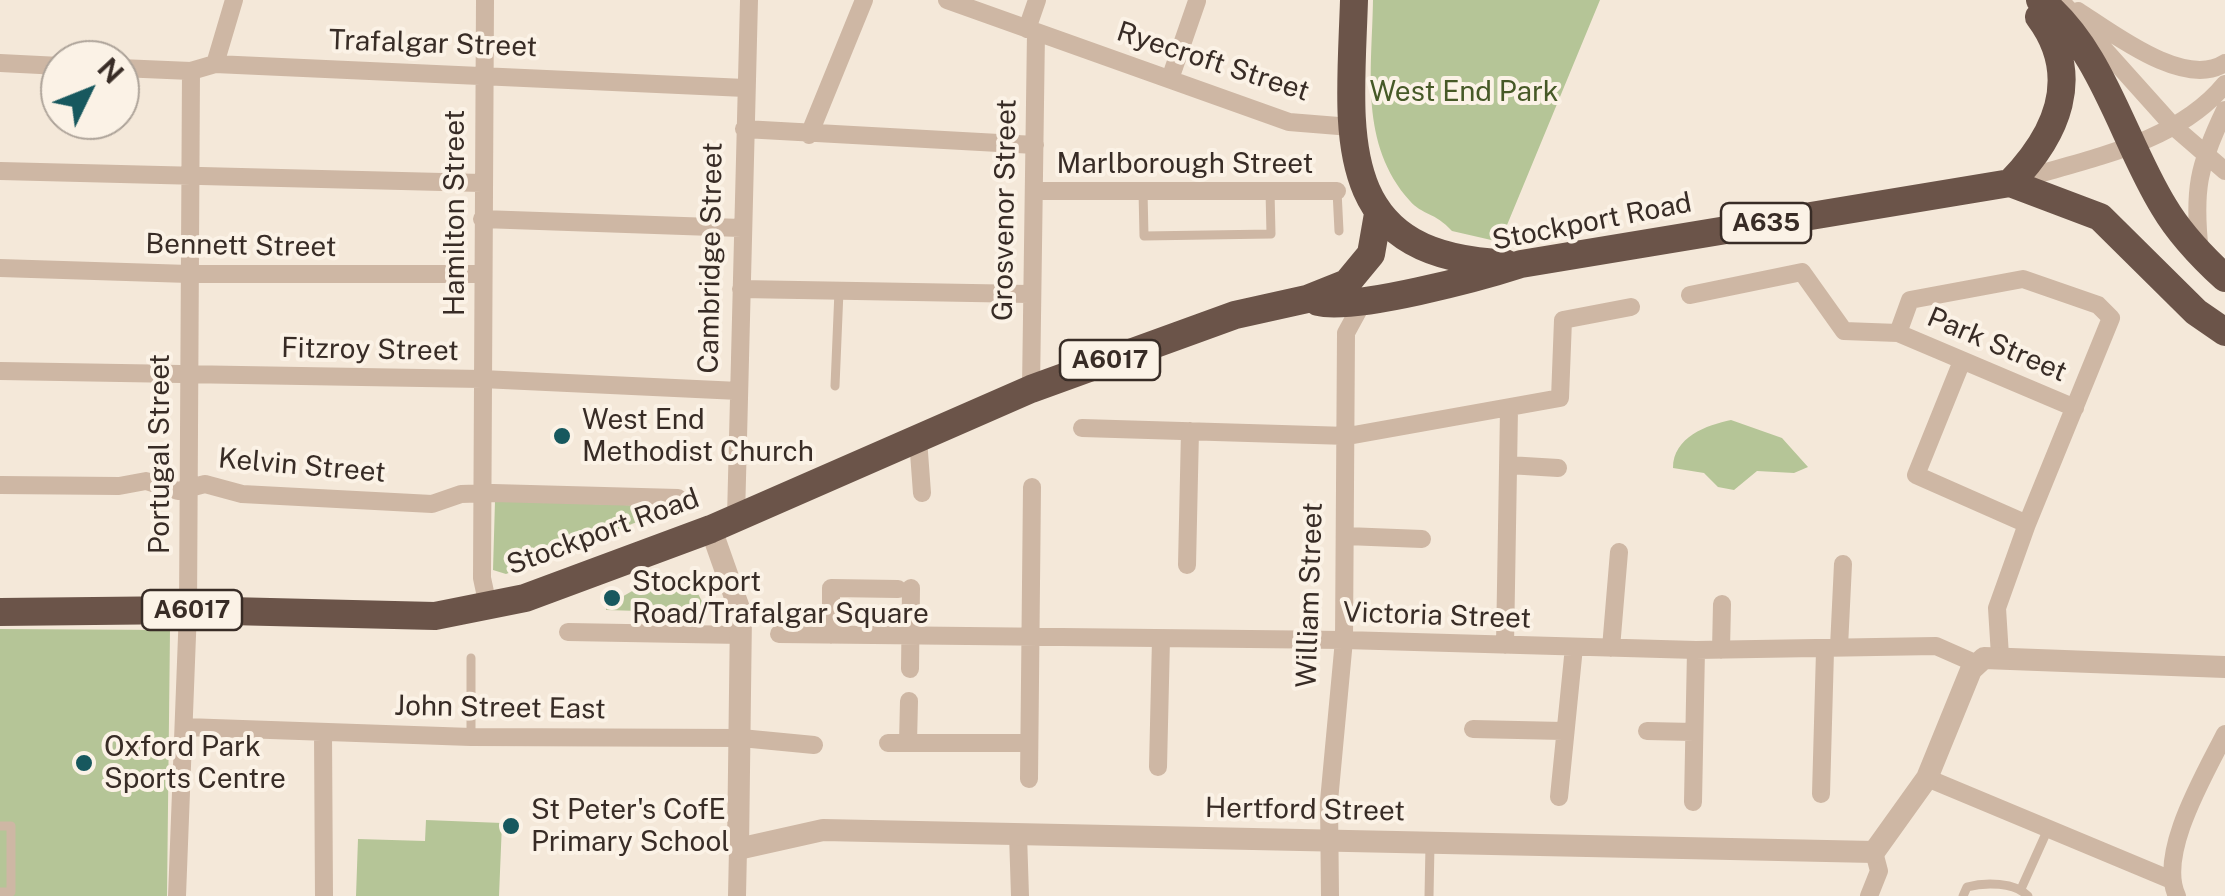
<!DOCTYPE html>
<style>
body{margin:0}
#map{position:relative;width:2225px;height:896px;overflow:hidden;background:#f4e8d9;font-family:"Public Sans",sans-serif}
canvas{display:block}
.north{position:absolute;left:40px;top:40px;width:100px;height:100px;box-sizing:border-box;background:#fbf2e6;border:2px solid #ada399;border-radius:50%;rotate:47deg;font-size:28px;font-weight:700;line-height:40px;text-align:center;color:#382c26}
.north::after{content:'';display:block;margin:auto;width:35px;height:45px;background:#17585e;clip-path:polygon(50% 0,100% 100%,50% 72%,0 100%)}
</style>
<div id="map">
<canvas width="2225" height="896"></canvas>
<div class="north">N</div>
</div>
<script>
const context = document.querySelector('canvas').getContext('2d');
context.lineJoin = 'round';
function paint(path, color) { context.fillStyle = color; context.fill(path, 'evenodd'); }
function trace(path, color, width, dash) { context.strokeStyle = color; context.lineWidth = width; context.lineCap = dash ? 'butt' : 'round'; context.setLineDash(dash || []); context.stroke(path); }
function write(font, color, halo, rows, align = 'center') {
  context.font = font + ' "Public Sans",sans-serif'; context.lineWidth = 8; context.setLineDash([]); context.textBaseline = 'middle'; context.strokeStyle = halo; context.fillStyle = color; for (const [text, x, y, turn = 0] of rows) {
    context.save(); context.translate(x, y); context.rotate((+turn || 0) * Math.PI / 180); context.textAlign = isNaN(turn) ? turn : align; if (halo) context.strokeText(text, 0, 0); context.fillText(text, 0, 0); context.restore();
  }
}
const green = new Path2D(`
 M 1373,0 L 1600,0 L 1500,242 L 1452,231 C 1435,212 1422,215 1410,201 C 1359,144 1372,71 1373,0 Z
 M 1731,420 L 1782,438 L 1808,467 L 1794,473 L 1757,471 L 1734,490 L 1718,487 L 1704,473 L 1673,468 C 1673,437 1707,425 1731,420 Z
 M 495,501 L 656,506 L 657,514 L 506,574 L 493,570 Z
 M 675,576 L 692,582 L 708,613 L 606,610 L 606,606 L 648,582 Z
 M 0,629 L 170,630 L 167,896 L 0,896 Z
 M 426,820 L 502,823 L 499,896 L 356,896 L 358,839 L 425,841 Z`);
const service = new Path2D(`
 M 1143,191 L 1144,236 L 1271,234 L 1270,191
 M 1337,191 L 1339,231
 M 835,386 L 839,291
 M 471,658 L 471,736
 M 0,826 L 11,826 L 11,892 L 0,892
 M 2021,889 L 2048,829
 M 1429,896 L 1430,845
 M 1963,896 L 1967,887 C 1985,882 2015,882 2028,896`);
const minor = new Path2D(`
 M 485,0 L 482,578 L 488,606
 M 947,0 L 1289,122 L 1351,127
 M 2060,0 L 2173,126 L 2225,171
 M 2078,11 C 2115,35 2185,89 2225,63
 M 1027,29 L 1037,0
 M 0,63 L 60,66
 M 215,64 L 234,0
 M 120,68 L 191,71 L 215,64 L 745,88
 M 1170,79 L 1197,1
 M 744,129 L 1035,145
 M 809,135 L 864,0
 M 0,171 L 482,183
 M 2015,181 C 2086,159 2176,144 2225,84
 M 1034,191 L 1337,191
 M 482,219 L 741,228
 M 2200,253 C 2193,191 2198,166 2225,110
 M 0,268 L 189,274 L 481,274
 M 741,289 L 1029,294
 M 1690,295 L 1802,272 L 1844,331 L 1898,333 L 2075,408
 M 1898,333 L 1910,300 L 2023,279 L 2098,305 L 2111,318 L 2027,524 L 1997,608 L 2000,656
 M 1962,361 L 1916,475 L 2027,524
 M 0,371 L 482,379 L 739,391
 M 1031,389 L 1036,32
 M 1082,428 L 1348,436 L 1560,398 L 1563,320 L 1631,307
 M 918,439 L 922,493
 M 1508,465 L 1558,468
 M 0,485 L 119,486 L 146,481 L 178,491 L 205,484 L 242,494 L 432,504 L 461,494 L 493,493 L 678,498
 M 736,518 L 749,0
 M 1346,536 L 1422,539
 M 1187,565 L 1190,431
 M 568,632 L 742,635
 M 779,634 L 1344,640 L 1696,650 L 1936,646 L 1977,664
 M 831,635 L 831,588 L 898,589
 M 1505,645 L 1509,409
 M 1839,647 L 1843,564
 M 1611,648 L 1619,552
 M 1721,650 L 1722,604
 M 910,669 L 911,588
 M 185,727 L 471,737 L 741,738 L 814,745
 M 1473,729 L 1563,731
 M 1647,731 L 1694,732
 M 323,733 L 324,896
 M 888,743 L 1029,743
 M 908,743 L 909,701
 M 1158,767 L 1161,639
 M 1927,778 L 2169,879
 M 1029,779 L 1032,487
 M 1821,794 L 1825,651
 M 1559,797 L 1574,647
 M 1693,802 L 1696,650
 M 1018,834 L 1020,896
 M 177,896 L 188,610 L 191,71
 M 737,896 L 738,849
 M 1330,896 L 1329,801 L 1344,640 L 1346,333 L 1364,300
 M 1869,896 L 1879,871 L 1874,852
 M 2177,896 C 2157,854 2205,774 2225,734`);
const tertiary = new Path2D(`
 M 711,529 L 741,614 L 738,849 L 823,830 L 1874,852 L 1927,778 L 1971,670 L 1984,658 L 2225,667`);
const trunk = new Path2D(`
 M 1354,0 C 1350,131 1329,257 1505,263
 M 2040,0 C 2103,50 2123,141 2164,207 C 2180,234 2202,257 2225,278
 M 2010,183 C 2057,135 2083,76 2039,17
 M 1318,302 C 1355,311 1481,277 1521,264 L 2010,183 L 2100,217 L 2196,312 L 2225,332
 M 0,612 L 188,610 L 435,616 L 525,598 L 711,529 L 1031,389 L 1235,315 L 1307,299 L 1347,283 L 1371,254 L 1378,214`);
const markers = [
 [562,436,10,"#17585e"],
 [612,598,10,"#17585e"],
 [84,763,10,"#17585e"],
 [511,826,10,"#17585e"]
];
const shields = [
 [1766,223,90],
 [1110,360,100],
 [192,610,100]
];
const shieldNames = [
 ["A635",1766,223],
 ["A6017",1110,360],
 ["A6017",192,610]
];
const streetNames = [
 ["Trafalgar Street",433,44,2],
 ["Ryecroft Street",1213,62,18],
 ["Marlborough Street",1185,164],
 ["Grosvenor Street",1005,210,-89],
 ["Hamilton Street",455,213,-90],
 ["Stockport Road",1592,222,-11],
 ["Bennett Street",241,246,1],
 ["Cambridge Street",711,258,-89],
 ["Park Street",1997,345,23],
 ["Fitzroy Street",370,350,1],
 ["Portugal Street",160,454,-90],
 ["Kelvin Street",302,466,5],
 ["Stockport Road",603,532,-20],
 ["William Street",1310,595,-88],
 ["Victoria Street",1437,616,2],
 ["John Street East",500,708,1],
 ["Hertford Street",1305,810,1]
];
const parkNames = [
 ["West End Park",1464,92]
];
const poiNames = [
 ["West End",582,420],
 ["Methodist Church",582,452],
 ["Stockport",632,582],
 ["Road/Trafalgar Square",632,614],
 ["Oxford Park",104,747],
 ["Sports Centre",104,779],
 ["St Peter's CofE",531,810],
 ["Primary School",531,842]
];
paint(green, '#b5c597');
trace(service, '#ceb7a4', 9);
trace(minor, '#ceb7a4', 18);
trace(tertiary, '#ceb7a4', 22);
trace(trunk, '#6b5449', 28);
for (const [x, y, r, color] of markers) { const dot = new Path2D(); dot.arc(x, y, r, 0, 2 * Math.PI); context.fillStyle = color; context.fill(dot); trace(dot, '#fbf2e6', 4); }
for (const [x, y, w] of shields) { const box = new Path2D(); box.roundRect(x - w / 2, y - 20, w, 40, 8); context.fillStyle = '#fbf2e6'; context.fill(box); trace(box, '#382c26', 2.5); }
write('bold 25px', '#382c26', null, shieldNames);
write('28px', '#382c26', '#fbf2e6', streetNames);
write('28px', '#465927', '#fbf2e6', parkNames);
write('28px', '#382c26', '#fbf2e6', poiNames, 'left');
</script>
